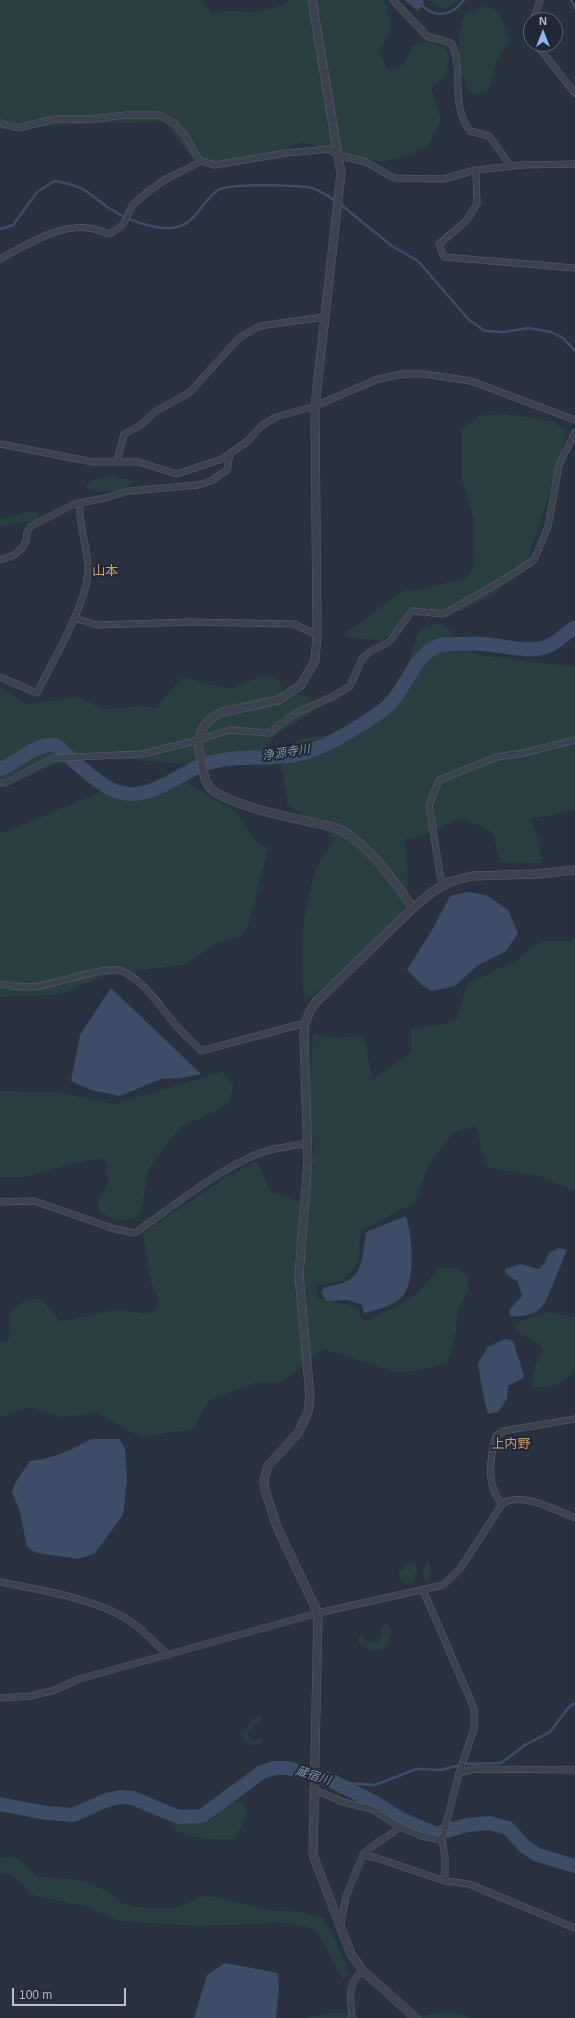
<!DOCTYPE html>
<meta charset="utf-8">
<style>
body{margin:0}
#map{position:relative;width:575px;height:2018px;overflow:hidden;background:#273140;font-family:Arial,sans-serif}
canvas{display:block}
.north{position:absolute;left:523px;top:12px;width:40px;height:40px;box-sizing:border-box;background:#202835;border:1px solid #5d6471;border-radius:50%;rotate:0deg;font-size:11px;font-weight:700;line-height:16px;text-align:center;color:#b8beca}
.north::after{content:'';display:block;margin:auto;width:14px;height:18px;background:#92b5f5;clip-path:polygon(50% 0,100% 100%,50% 72%,0 100%)}
.scale{position:absolute;left:12px;top:1988px;width:114px;height:18px;box-sizing:border-box;border:2px solid #b8beca;border-top:0;padding-left:5px;font-size:12px;line-height:14px;white-space:nowrap;color:#b8beca;-webkit-text-stroke:3px #202835;paint-order:stroke}
</style>
<div id="map">
<canvas width="575" height="2018"></canvas>
<div class="north">N</div>
<div class="scale">100 m</div>
</div>
<script>
const context = document.querySelector('canvas').getContext('2d');
context.lineJoin = 'round';
function paint(path, color) { context.fillStyle = color; context.fill(path, 'evenodd'); }
function trace(path, color, width, dash) { context.strokeStyle = color; context.lineWidth = width; context.lineCap = dash ? 'butt' : 'round'; context.setLineDash(dash || []); context.stroke(path); }
function write(font, color, halo, rows, align = 'center') {
  context.font = font + ' Arial,"Noto Sans JP",sans-serif'; context.lineWidth = 4; context.setLineDash([]); context.textBaseline = 'middle'; context.strokeStyle = halo; context.fillStyle = color; for (const [text, x, y, turn = 0] of rows) {
    context.save(); context.translate(x, y); context.rotate((+turn || 0) * Math.PI / 180); context.textAlign = isNaN(turn) ? turn : align; if (halo) context.strokeText(text, 0, 0); context.fillText(text, 0, 0); context.restore();
  }
}
const green = new Path2D(`
 M 0,0 L 202,0 L 212,15 C 227,8 243,13 259,11 C 270,10 282,5 292,0 L 383,0 L 387,5 L 390,32 L 379,51 L 387,69 L 397,69 L 404,63 L 414,45 L 427,41 L 444,47 L 449,56 L 445,78 L 433,84 L 432,91 L 441,120 L 427,148 L 403,157 L 380,162 L 301,142 L 272,155 L 216,164 L 193,159 L 164,122 L 76,124 L 33,128 L 0,129 Z
 M 427,0 L 458,0 L 447,9 L 439,7 Z
 M 484,6 L 497,11 L 503,22 L 509,41 L 496,61 L 491,85 L 487,92 L 478,94 L 469,92 C 458,68 455,38 465,14 Z
 M 505,414 L 551,421 L 567,431 L 550,493 L 525,567 L 495,594 L 460,611 L 418,611 L 381,641 L 342,636 L 404,590 L 419,590 L 467,578 L 473,566 L 475,522 L 462,480 L 462,429 L 479,416 Z
 M 113,475 L 121,479 L 131,479 L 131,484 C 124,494 96,493 86,488 C 89,476 104,480 113,475 Z
 M 35,511 L 38,512 L 39,517 L 36,520 L 0,526 L 0,519 Z
 M 440,623 L 450,630 L 457,649 L 487,656 L 574,667 L 575,664 L 575,810 L 530,819 L 539,841 L 542,863 L 500,862 L 493,833 L 462,818 L 422,836 L 404,840 L 408,881 L 403,913 L 372,950 L 305,1001 C 300,957 301,912 316,870 C 320,859 329,848 335,838 L 288,805 L 281,768 L 298,739 L 362,731 L 398,695 L 419,630 Z
 M 263,675 L 280,680 L 282,691 L 310,697 L 312,712 L 274,736 L 264,751 L 218,766 L 104,758 L 53,765 L 24,778 L 0,779 L 0,688 L 28,704 L 77,697 L 105,709 L 140,706 L 156,708 L 183,677 L 206,684 L 232,688 Z
 M 188,783 L 237,813 L 256,842 L 268,848 L 248,927 L 240,937 L 216,943 L 184,965 L 109,974 L 58,995 L 0,997 L 0,834 L 98,793 Z
 M 575,938 L 575,1191 L 536,1175 L 499,1170 L 488,1166 L 483,1155 L 476,1126 L 452,1133 L 429,1165 L 414,1203 L 361,1231 L 358,1263 L 343,1281 L 316,1285 L 317,1298 L 357,1307 L 363,1322 L 398,1306 L 418,1293 L 440,1268 L 455,1268 L 468,1275 L 468,1291 L 458,1309 L 456,1332 L 448,1362 L 417,1371 L 396,1372 L 324,1349 L 282,1382 L 258,1382 L 209,1400 L 193,1429 L 142,1437 L 95,1412 L 96,1405 L 95,1412 L 82,1415 L 61,1417 L 30,1407 L 0,1417 L 0,1343 L 9,1340 L 11,1310 L 26,1301 L 41,1298 L 60,1322 L 120,1309 L 145,1314 L 156,1311 L 158,1299 L 151,1283 L 143,1233 L 225,1178 L 257,1161 L 271,1192 L 308,1204 L 314,1156 L 309,1104 L 313,1033 L 336,1038 L 363,1035 L 373,1080 L 411,1052 L 411,1029 L 440,1025 L 457,1019 L 467,983 L 517,961 L 530,948 L 544,941 L 570,941 Z
 M 223,1072 L 233,1085 L 229,1104 L 182,1126 L 171,1139 L 148,1170 L 141,1213 C 133,1219 125,1222 115,1219 C 105,1216 95,1212 99,1199 C 100,1195 104,1192 106,1188 C 110,1178 107,1168 104,1158 L 75,1163 L 24,1177 L 0,1177 L 0,1091 L 57,1092 L 114,1104 Z
 M 547,1312 L 575,1317 L 575,1367 L 566,1380 L 549,1387 L 535,1387 L 532,1385 C 531,1378 538,1354 543,1350 L 538,1343 L 523,1336 L 512,1325 Z
 M 408,1562 L 417,1565 L 414,1582 L 406,1584 L 400,1578 L 399,1573 Z
 M 426,1563 L 429,1563 L 430,1581 L 425,1583 L 423,1570 Z
 M 385,1623 L 389,1624 C 393,1632 390,1643 384,1649 C 374,1652 362,1650 358,1640 L 361,1634 L 363,1635 L 365,1641 L 378,1643 L 382,1634 L 381,1628 Z
 M 261,1715 L 262,1719 L 247,1732 L 251,1740 L 254,1741 L 261,1738 L 262,1741 L 261,1744 L 251,1745 L 243,1741 L 241,1732 L 246,1729 C 249,1723 254,1718 261,1715 Z
 M 242,1801 L 246,1804 L 245,1820 L 235,1839 C 215,1840 195,1839 176,1831 L 174,1824 L 176,1822 L 209,1821 L 215,1817 L 229,1803 Z
 M 4,1857 L 18,1858 L 35,1875 L 42,1877 L 77,1879 L 106,1890 L 119,1901 L 132,1907 L 173,1908 L 186,1905 L 200,1897 L 209,1896 L 269,1910 L 298,1912 L 322,1917 L 334,1937 L 350,1975 L 343,1979 L 316,1930 L 305,1926 L 273,1922 L 262,1924 L 196,1926 L 120,1921 L 88,1907 L 31,1895 C 22,1883 16,1875 0,1873 L 0,1859 Z
 M 450,2011 L 472,2018 L 407,2018 Z
 M 338,2012 L 361,2018 L 303,2018 Z`);
const water = new Path2D(`
 M 405,0 L 423,0 L 424,2 L 418,11 Z
 M 468,892 L 486,895 L 508,910 L 518,933 L 506,951 L 477,966 L 455,986 L 432,991 L 422,985 L 407,970 L 432,930 L 450,896 Z
 M 111,988 L 201,1074 L 182,1078 L 161,1079 L 120,1096 L 91,1090 L 71,1081 L 80,1035 Z
 M 406,1216 C 412,1236 417,1282 401,1298 C 396,1304 372,1312 364,1313 L 362,1305 L 348,1300 L 327,1301 L 321,1293 L 325,1287 C 364,1282 361,1265 366,1232 Z
 M 559,1248 L 567,1250 C 562,1261 548,1300 542,1307 C 533,1316 521,1317 510,1316 L 509,1310 L 522,1296 L 518,1282 L 506,1274 L 505,1269 L 521,1264 L 538,1269 L 544,1264 L 549,1253 Z
 M 505,1339 L 513,1341 L 524,1375 L 523,1378 L 508,1386 L 507,1399 L 498,1412 L 488,1414 L 483,1394 L 478,1363 L 488,1347 Z
 M 91,1439 L 119,1439 L 125,1448 L 127,1481 L 123,1515 L 95,1553 L 79,1559 L 36,1553 L 27,1547 L 20,1512 L 12,1492 L 15,1483 L 30,1461 C 52,1459 71,1450 91,1439 Z
 M 225,1963 L 278,1973 L 279,1990 L 276,2018 L 194,2018 L 207,1975 Z`);
const stream = new Path2D(`
 M 418,0 C 431,19 451,18 464,0
 M 571,0 L 575,8
 M 340,204 L 392,246 L 418,261 L 469,320 L 485,331 L 504,332 L 529,328 L 551,332 L 563,338 L 575,351
 M 0,229 L 13,225 L 38,191 L 55,181 C 65,183 76,185 84,190 C 94,196 102,204 112,210 C 126,219 152,229 169,228 C 197,227 200,202 218,190 C 230,183 297,185 312,188 C 320,190 329,197 336,201
 M 332,1782 L 375,1785 L 416,1769 L 441,1770 L 464,1764 L 501,1763 L 525,1745 L 550,1732 L 568,1708 L 575,1703`);
const river = new Path2D(`
 M 0,769 C 18,763 36,742 56,745 C 71,758 100,787 118,792 C 150,802 177,774 205,764 C 238,753 275,762 307,752 C 330,745 364,724 384,709 C 405,693 411,660 435,647 C 442,643 450,644 458,644 C 466,644 475,643 483,644 C 502,645 530,654 548,646 C 558,643 566,632 575,627
 M 0,1804 L 46,1813 L 73,1815 L 107,1800 L 120,1797 L 133,1798 L 178,1817 L 202,1816 L 262,1772 L 274,1768 L 287,1768 L 328,1779 L 378,1804 L 401,1819 L 436,1834 L 467,1825 L 489,1823 L 508,1828 L 525,1847 L 538,1855 L 575,1866`);
const minor = new Path2D(`
 M 393,0 L 428,37 L 442,40 L 452,44 C 465,73 449,102 470,131 L 489,136 L 511,166
 M 533,20 L 540,0
 M 536,44 L 575,93
 M 0,123 L 18,128 L 55,119 L 91,119 L 127,115 L 159,115 L 174,123 L 184,134 L 200,161
 M 476,170 L 477,204 L 466,221 L 439,244 L 444,257 L 575,268
 M 0,259 C 32,242 72,215 108,234 C 134,223 122,213 137,201 C 145,194 160,182 170,177 C 180,172 190,168 200,161 L 215,165 L 287,153 L 329,149 L 338,155 L 366,162 L 394,178 L 443,179 L 476,170 L 521,165 L 575,164
 M 0,444 L 93,462 L 139,462 L 177,474 L 222,459 L 248,441 L 261,426 L 276,417 L 315,406 L 378,379 L 403,374 L 425,374 L 471,381 L 575,420
 M 117,461 L 124,434 L 141,425 L 156,411 L 189,393 L 240,337 L 260,326 L 324,317
 M 0,560 L 14,555 L 22,548 L 26,541 L 27,532 L 31,526 L 74,504 L 105,498 L 129,491 L 198,485 L 211,481 L 227,470 L 230,454
 M 74,618 L 97,625 L 190,622 L 294,624 L 317,635
 M 0,677 L 37,693 C 52,662 88,603 88,569 C 88,547 78,525 80,503
 M 0,783 L 5,783 L 53,758 L 142,754 L 198,740 L 230,730 L 269,733 L 294,714 L 334,696 L 350,686 L 362,659 L 368,653 L 390,641 L 412,611 L 444,614 L 510,576 L 534,560 L 548,527 L 559,465 L 575,432
 M 442,886 L 429,805 L 439,780 L 497,757 L 523,753 L 575,740
 M 0,984 C 13,987 26,988 39,986 C 58,983 108,965 122,971 C 145,981 160,1007 175,1024 C 183,1034 193,1042 201,1051 L 305,1023
 M 0,1202 L 34,1201 L 115,1229 L 135,1233 C 171,1208 220,1168 260,1153 C 274,1148 292,1146 308,1143
 M 502,1504 C 486,1486 490,1457 496,1436 L 503,1431 L 575,1419
 M 0,1582 C 40,1590 101,1599 134,1624 C 146,1633 157,1645 168,1655
 M 423,1590 L 468,1694 L 474,1709 L 474,1729 L 459,1773 L 442,1840 L 445,1857 L 445,1881
 M 0,1698 L 30,1696 L 52,1691 L 79,1679 L 318,1613 L 443,1585 L 460,1569 L 502,1504 C 521,1491 556,1510 575,1518
 M 459,1773 L 475,1769 L 575,1770
 M 313,1789 L 343,1802 L 372,1809 L 400,1827 L 422,1836 L 442,1840
 M 363,1855 C 373,1842 388,1838 400,1827
 M 340,1928 L 346,1896 L 363,1855 L 377,1858 L 445,1881 L 469,1884 L 575,1928
 M 352,2018 C 351,2000 346,1983 363,1971`);
const tertiary = new Path2D(`
 M 312,0 L 341,173 L 315,406 L 317,635 L 315,661 L 301,685 L 278,700 L 222,712 C 207,719 196,732 199,750 C 202,760 202,776 208,785 C 220,804 292,818 315,823 C 323,825 334,826 341,830 C 371,847 393,880 413,908
 M 416,2018 L 363,1971 L 351,1954 L 313,1855 L 318,1613 L 277,1527 L 265,1490 L 264,1480 L 268,1466 L 298,1433 L 308,1412 L 310,1395 L 299,1275 L 308,1161 L 304,1037 L 305,1023 L 310,1011 L 316,1002 L 413,908 L 432,892 L 449,882 L 472,876 L 536,874 L 575,870`);
const waterNames = [
 ["浄源寺川",286,753,-9],
 ["蔵宿川",313,1776,17]
];
const quarterNames = [
 ["山本",105,571],
 ["上内野",511,1444]
];
paint(green, '#293e41');
paint(water, '#3d4d68');
trace(stream, '#3d4d68', 2.5);
trace(river, '#3d4d68', 14);
trace(minor, '#59616d', 7);
trace(tertiary, '#59616d', 9);
trace(minor, '#3b4350', 6);
trace(tertiary, '#3b4350', 8);
write('italic 12px', '#8093b1', '#202835', waterNames);
write('13px', '#d39b6a', '#202835', quarterNames);
</script>
